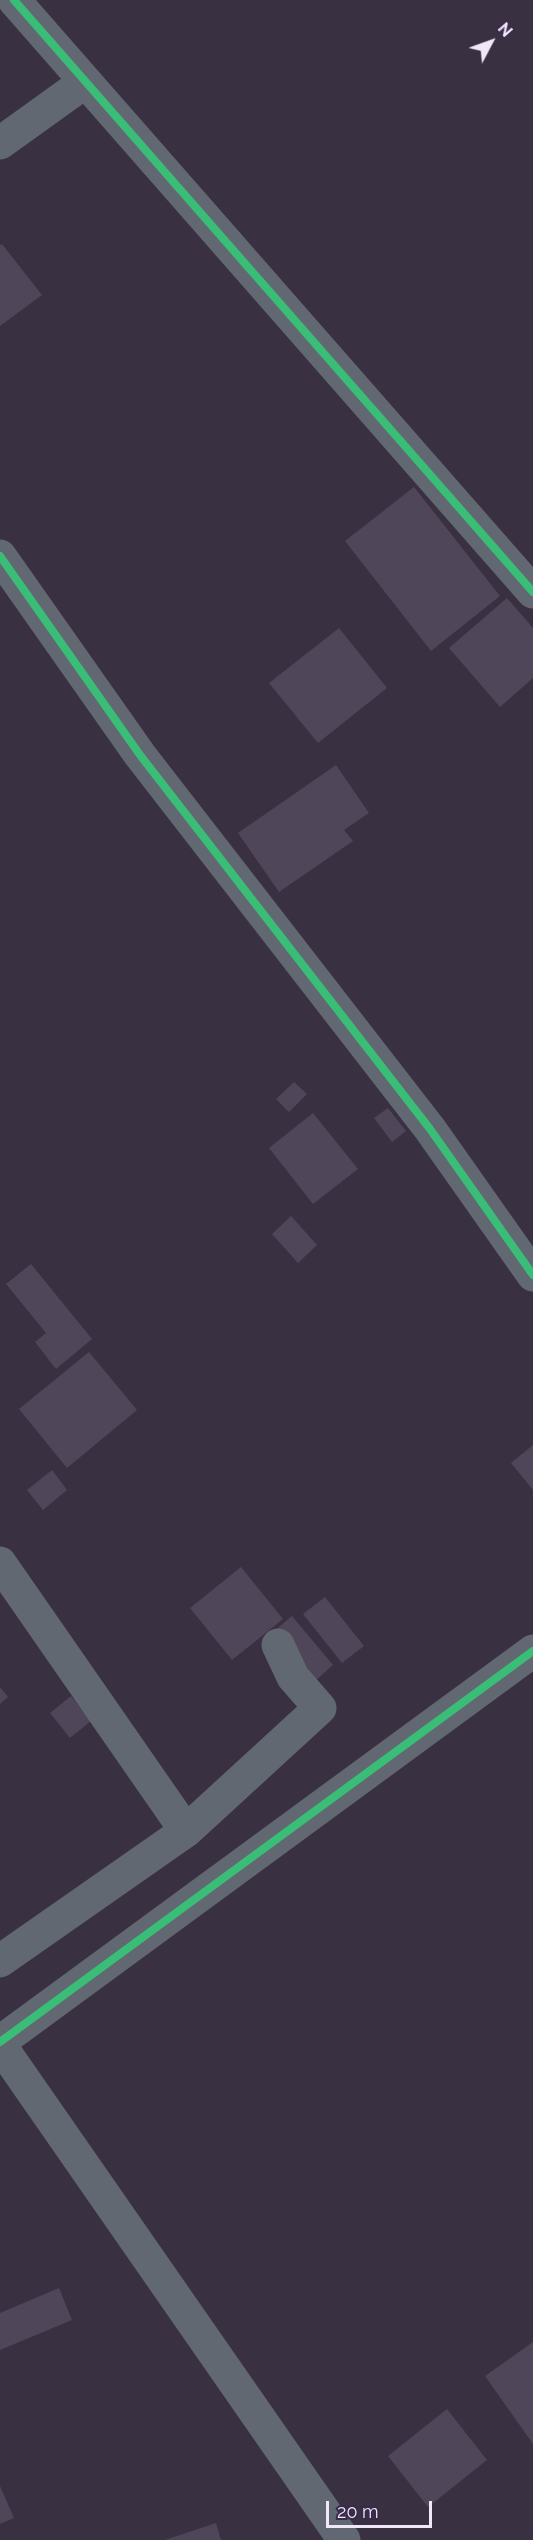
<!DOCTYPE html>
<style>
body{margin:0}
#map{position:relative;width:533px;height:2540px;overflow:hidden;background:#393142;font-family:Raleway,sans-serif}
canvas{display:block}
.north{position:absolute;left:461px;top:12px;width:60px;height:60px;-webkit-text-stroke:4px #392a49;paint-order:stroke;rotate:49deg;font-size:16px;font-weight:700;line-height:24px;text-align:center;color:#f0e7fb}
.north::after{content:'';display:block;margin:auto;width:21px;height:27px;background:#f0e7fb;clip-path:polygon(50% 0,100% 100%,50% 72%,0 100%)}
.scale{position:absolute;left:326px;top:2501px;width:106px;height:27px;box-sizing:border-box;border:3px solid #f0e7fb;border-top:0;padding-left:8px;font-size:18px;line-height:21px;white-space:nowrap;color:#f0e7fb;-webkit-text-stroke:4px #392a49;paint-order:stroke}
</style>
<div id="map">
<canvas width="533" height="2540"></canvas>
<div class="north">N</div>
<div class="scale">20 m</div>
</div>
<script>
const context = document.querySelector('canvas').getContext('2d');
context.lineJoin = 'round';
function paint(path, color) { context.fillStyle = color; context.fill(path, 'evenodd'); }
function trace(path, color, width, dash) { context.strokeStyle = color; context.lineWidth = width; context.lineCap = dash ? 'butt' : 'round'; context.setLineDash(dash || []); context.stroke(path); }
const building = new Path2D(`
 M 2,244 L 42,295 L 0,326 L 0,245 Z
 M 414,487 L 500,596 L 431,651 L 345,541 Z
 M 507,598 L 533,628 L 533,678 L 500,707 L 449,648 Z
 M 339,628 L 387,688 L 318,743 L 269,683 Z
 M 336,765 L 369,813 L 344,830 L 353,841 L 279,892 L 238,833 Z
 M 294,1082 L 307,1094 L 289,1112 L 276,1099 Z
 M 388,1108 L 406,1131 L 392,1142 L 374,1118 Z
 M 313,1113 L 358,1169 L 313,1204 L 269,1148 Z
 M 291,1216 L 317,1245 L 298,1263 L 272,1234 Z
 M 31,1264 L 92,1339 L 56,1369 L 35,1342 L 46,1333 L 6,1284 Z
 M 89,1352 L 137,1410 L 67,1468 L 19,1409 Z
 M 533,1445 L 533,1490 L 511,1463 Z
 M 52,1470 L 67,1490 L 43,1510 L 27,1490 Z
 M 241,1567 L 283,1619 L 232,1660 L 190,1608 Z
 M 325,1597 L 364,1646 L 342,1663 L 303,1614 Z
 M 292,1616 L 333,1665 L 315,1681 L 273,1632 Z
 M 0,1687 L 8,1697 L 0,1704 Z
 M 71,1696 L 91,1721 L 70,1738 L 50,1713 Z
 M 59,2288 L 72,2320 L 0,2350 L 0,2313 Z
 M 533,2342 L 533,2444 L 485,2376 Z
 M 447,2409 L 487,2460 L 428,2507 L 388,2456 Z
 M 0,2486 L 14,2518 L 0,2524 Z
 M 216,2523 L 221,2540 L 165,2540 Z`);
const minor = new Path2D(`
 M 14,0 L 533,592
 M 0,143 L 85,82
 M 0,556 L 140,755 L 430,1129 L 533,1275
 M 0,1563 L 186,1831
 M 0,1961 L 186,1831 L 320,1708 L 293,1677 L 278,1645
 M 0,2042 L 533,1651
 M 0,2045 L 344,2540`);
const cycleway = new Path2D(`
 M 14,0 L 533,592
 M 0,556 L 140,755 L 430,1129 L 533,1275
 M 0,2042 L 533,1651`);
paint(building, '#4f465a');
trace(minor, '#626872', 33);
trace(cycleway, '#3abd76', 8);
</script>
